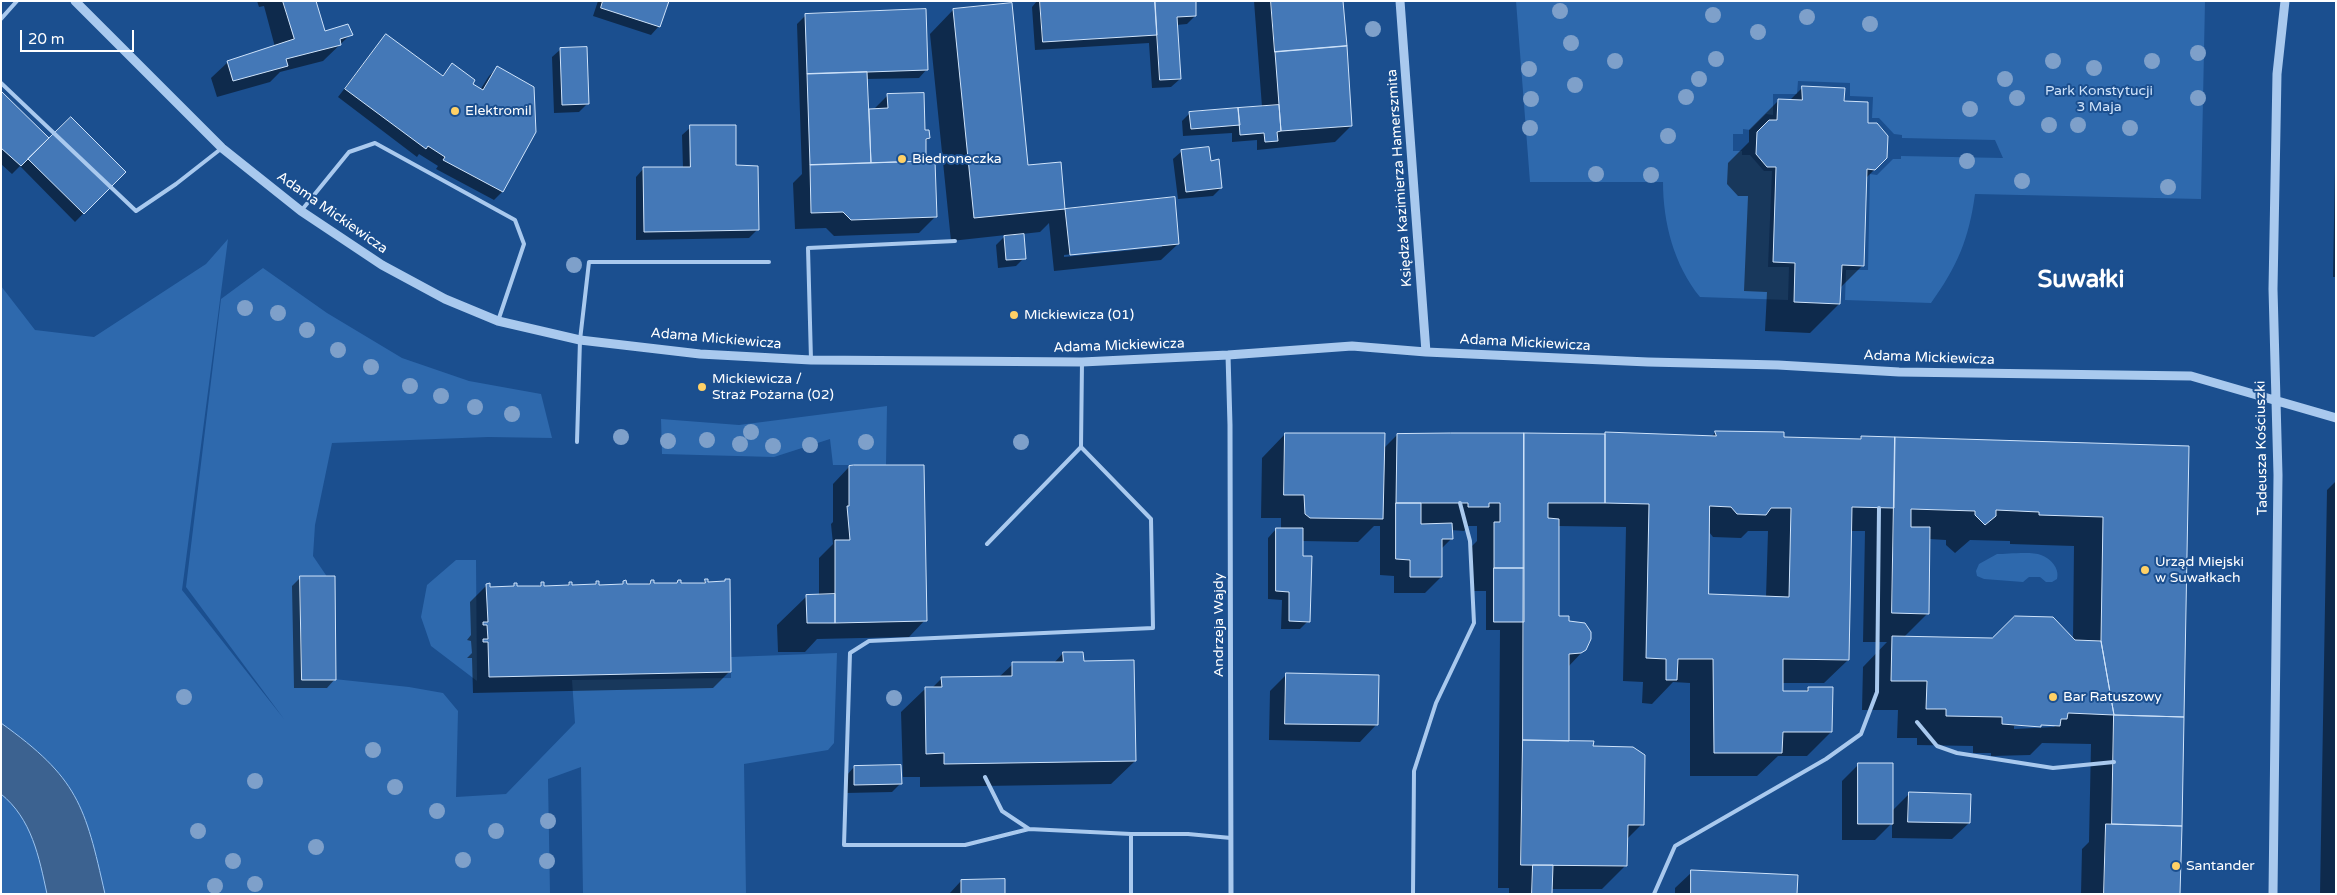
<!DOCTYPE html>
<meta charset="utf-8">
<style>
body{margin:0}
#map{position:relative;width:2337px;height:895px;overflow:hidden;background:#1b4f8f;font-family:"Varela Round",sans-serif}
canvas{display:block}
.frame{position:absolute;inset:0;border:2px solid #fff;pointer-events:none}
.scale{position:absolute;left:20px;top:30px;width:114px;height:22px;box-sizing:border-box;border:2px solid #fff;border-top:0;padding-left:6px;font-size:15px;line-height:18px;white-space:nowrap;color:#fff;-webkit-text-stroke:4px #1b4f8f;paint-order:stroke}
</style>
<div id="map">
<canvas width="2337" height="895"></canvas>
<div class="frame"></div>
<div class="scale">20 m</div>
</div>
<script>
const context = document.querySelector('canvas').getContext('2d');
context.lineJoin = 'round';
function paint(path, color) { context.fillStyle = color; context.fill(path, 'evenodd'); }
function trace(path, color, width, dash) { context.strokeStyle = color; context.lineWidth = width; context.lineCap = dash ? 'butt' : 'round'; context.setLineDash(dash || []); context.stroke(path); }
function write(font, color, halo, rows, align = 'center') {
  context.font = font + ' "Varela Round",sans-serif'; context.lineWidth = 4; context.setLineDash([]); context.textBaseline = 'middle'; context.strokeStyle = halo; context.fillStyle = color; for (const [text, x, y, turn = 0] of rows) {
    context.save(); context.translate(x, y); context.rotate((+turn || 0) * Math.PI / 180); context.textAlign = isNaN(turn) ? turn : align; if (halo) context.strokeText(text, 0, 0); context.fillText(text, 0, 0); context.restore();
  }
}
const green = new Path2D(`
 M 1516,1 L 2205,1 L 2201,199 L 1975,194 C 1969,239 1957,267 1931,303 L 1845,300 L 1846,270 L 1868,270 L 1870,174 L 1877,175 L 1893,159 L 1901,159 L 1901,156 L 2003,158 L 1995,140 L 1902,138 L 1902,135 L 1894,134 L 1879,118 L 1872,118 L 1873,97 L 1850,96 L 1850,83 L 1798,81 L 1797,94 L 1773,94 L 1773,115 L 1766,114 L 1750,130 L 1743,129 L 1743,134 L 1733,134 L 1733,151 L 1742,151 L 1742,155 L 1750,155 L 1764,171 L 1772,171 L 1768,267 L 1789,267 L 1788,300 L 1700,297 C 1674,265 1663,223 1663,182 L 1530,182 Z
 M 228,239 L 182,590 L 284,719 L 186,587 L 221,299 L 263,268 L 327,313 L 402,358 L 469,381 L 541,394 L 552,438 L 488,437 L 332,443 L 315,525 L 313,556 L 332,584 L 334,679 L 409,687 L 443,693 L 458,711 L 456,797 L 506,794 L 575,723 L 572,680 L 731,678 L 731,657 L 837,653 L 834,743 L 828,750 L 744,764 L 746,894 L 583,894 L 581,767 L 548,779 L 550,894 L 1,894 L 1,286 L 35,330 L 94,337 L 206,264 Z
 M 887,406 L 886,465 L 833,465 L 830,439 L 774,457 L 662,454 L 661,419 L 739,425 Z
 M 1997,554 C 2007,554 2032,551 2041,555 C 2050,558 2060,568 2057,579 L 2052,582 L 2046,582 L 2040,577 L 2029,577 L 2023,582 L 1984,579 L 1977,576 L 1976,571 L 1979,564 Z
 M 456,560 L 476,560 L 477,681 L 431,646 L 421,617 L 427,585 Z`);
const water = new Path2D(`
 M 1,723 C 78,778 85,805 105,894 L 47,894 C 39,857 32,819 1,794 Z`);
const shadow = new Path2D(`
 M 257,1 L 315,1 L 324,32 L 351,34 L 323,61 L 280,72 L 270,82 L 217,97 L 211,78 L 228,62 L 275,47 L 264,6 L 259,7 Z
 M 598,1 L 667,1 L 659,26 L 651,35 L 593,16 Z
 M 1037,1 L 1194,1 L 1195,16 L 1187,24 L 1176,25 L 1180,79 L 1171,87 L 1152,88 L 1149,43 L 1035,50 L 1032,7 Z
 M 1254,1 L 1342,1 L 1351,126 L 1335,142 L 1257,150 L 1257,140 L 1232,142 L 1232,133 L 1183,136 L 1182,121 L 1190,113 L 1262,107 Z
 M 953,10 L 1027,166 L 1060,163 L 1064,210 L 1174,199 L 1178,244 L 1161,260 L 1054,271 L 1049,223 L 1040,232 L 1022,234 L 1024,258 L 1016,266 L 998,268 L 996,245 L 1006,235 L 951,241 L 930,34 ZM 1162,245 L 1162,247 L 1064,257 L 1064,255 Z
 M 806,15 L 927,69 L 919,78 L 866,79 L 867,112 L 873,110 L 888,95 L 929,138 L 925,142 L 925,162 L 936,216 L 919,233 L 834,236 L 826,228 L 795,229 L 793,183 L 802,174 L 797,24 Z
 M 386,35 L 441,77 L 452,65 L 472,85 L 480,90 L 489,76 L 497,68 L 502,192 L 494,200 L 436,169 L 438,166 L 419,154 L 417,157 L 338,97 Z
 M 561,49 L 587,104 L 579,112 L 554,113 L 552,57 Z
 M 1803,87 L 1843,102 L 1866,124 L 1886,158 L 1866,178 L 1863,265 L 1840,288 L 1839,304 L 1810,333 L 1765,331 L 1767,292 L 1744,291 L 1748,196 L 1738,196 L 1727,184 L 1728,163 L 1749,142 L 1749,130 L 1779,100 L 1789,101 Z
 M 1,93 L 49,140 L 124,172 L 75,222 L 20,166 L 12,174 L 1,164 Z
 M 2336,111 L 2336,277 L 2333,277 Z
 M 691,127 L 735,167 L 757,230 L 749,238 L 636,240 L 636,177 L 644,168 L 683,168 L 682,135 Z
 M 1182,151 L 1221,188 L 1213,196 L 1178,199 L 1173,159 Z
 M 1716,432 L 1782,438 L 1858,440 L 1861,437 L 2188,447 L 2179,894 L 2081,894 L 2082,849 L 2089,842 L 2091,744 L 2042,743 L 2030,755 L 1991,756 L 1991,753 L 1973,753 L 1973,746 L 1917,745 L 1917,738 L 1897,738 L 1898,710 L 1862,710 L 1863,667 L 1887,642 L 1863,642 L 1865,531 L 1850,531 L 1848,660 L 1824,683 L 1782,683 L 1782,692 L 1805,692 L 1808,688 L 1831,732 L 1807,756 L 1778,756 L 1757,776 L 1690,776 L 1690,683 L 1673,682 L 1652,704 L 1642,703 L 1643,682 L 1623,681 L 1626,527 L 1558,526 L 1557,617 L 1568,622 L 1585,649 L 1568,667 L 1568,742 L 1592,747 L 1642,824 L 1626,840 L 1626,865 L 1602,889 L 1551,889 L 1551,894 L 1509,894 L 1509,888 L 1498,888 L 1500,630 L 1486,630 L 1486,591 L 1471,591 L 1471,547 L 1477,541 L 1477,526 L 1468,526 L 1464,531 L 1451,530 L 1451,539 L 1441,549 L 1441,577 L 1425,593 L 1394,593 L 1394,576 L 1380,575 L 1380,526 L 1374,526 L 1358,542 L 1302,541 L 1308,621 L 1300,629 L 1281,629 L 1282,600 L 1268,599 L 1268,538 L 1276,529 L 1281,529 L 1281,518 L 1261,518 L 1262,458 L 1285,434 L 1383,449 L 1397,435 L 1603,436 L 1606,433 L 1711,437 ZM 1748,531 L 1768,531 L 1766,597 L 1708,596 L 1709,532 L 1713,537 L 1741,538 ZM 1929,539 L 1946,540 L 1946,545 L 1955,553 L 1970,540 L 2010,541 L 2010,544 L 2074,546 L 2073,640 L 1904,637 L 1928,613 ZM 2057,724 L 2054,727 L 2014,729 L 2014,726 Z
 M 849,467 L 925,620 L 909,637 L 817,639 L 805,652 L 778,652 L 777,625 L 807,596 L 819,595 L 819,558 L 833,544 L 831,524 L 833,522 L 833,484 Z
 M 2336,481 L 2336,894 L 2320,894 L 2327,490 Z
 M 300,578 L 335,679 L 327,688 L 294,688 L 292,586 Z
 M 651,581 L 653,585 L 675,584 L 678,581 L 680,584 L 702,584 L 705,581 L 730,671 L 713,688 L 473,693 L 472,658 L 467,658 L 472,653 L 471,641 L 467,640 L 471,635 L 470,602 L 487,585 L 489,588 L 511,588 L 515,584 L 516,587 L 538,587 L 542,583 L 543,587 L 566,586 L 569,583 L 571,587 L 593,586 L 596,582 L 598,586 L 620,585 L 624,582 L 625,585 L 647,585 Z
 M 1063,653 L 1082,662 L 1135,761 L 1111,784 L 920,787 L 920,777 L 903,777 L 901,712 L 925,689 L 932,688 L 942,678 L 999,677 L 1013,664 L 1054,663 Z
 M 1286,675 L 1376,725 L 1360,742 L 1269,740 L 1270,691 Z
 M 1859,764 L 1892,811 L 1909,794 L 1969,823 L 1952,839 L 1892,838 L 1892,823 L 1875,840 L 1842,840 L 1842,781 Z
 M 854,767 L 900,784 L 892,792 L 846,793 L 846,776 Z
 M 1692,872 L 1796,894 L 1675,894 L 1675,888 Z
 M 961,881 L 1004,894 L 949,894 Z`);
const building = new Path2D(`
 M 283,1 L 316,1 L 325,31 L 348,24 L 353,35 L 340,39 L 341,45 L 286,59 L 288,66 L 233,81 L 227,61 L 294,39 Z
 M 603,1 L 669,1 L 660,27 L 601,8 Z
 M 1040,1 L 1155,1 L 1157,35 L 1043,42 Z
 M 1155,1 L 1196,1 L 1196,16 L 1177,17 L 1181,79 L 1160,80 Z
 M 1271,1 L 1343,1 L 1347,46 L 1275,52 Z
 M 1012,3 L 1028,165 L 1061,162 L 1065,209 L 974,218 L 953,9 Z
 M 926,9 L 928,70 L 807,74 L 805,14 Z
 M 386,34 L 443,76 L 452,63 L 475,80 L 473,84 L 483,90 L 497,66 L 534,87 L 536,132 L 503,192 L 443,160 L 445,157 L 428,146 L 426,149 L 345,89 Z
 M 1347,46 L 1352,126 L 1281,131 L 1275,52 Z
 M 587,47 L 589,104 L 562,105 L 560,48 Z
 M 867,72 L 871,163 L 810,165 L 807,74 Z
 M 1802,86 L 1845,88 L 1844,101 L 1868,102 L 1868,123 L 1877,123 L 1888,136 L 1887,158 L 1875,170 L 1867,169 L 1864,266 L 1842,265 L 1840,304 L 1794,302 L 1795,263 L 1773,262 L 1776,167 L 1767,167 L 1756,154 L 1757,132 L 1769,120 L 1777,120 L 1778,99 L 1802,100 Z
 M 1,91 L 49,138 L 21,166 L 1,148 Z
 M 924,93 L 925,130 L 929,130 L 930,138 L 926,139 L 926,161 L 871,163 L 869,109 L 888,108 L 887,94 Z
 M 1279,105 L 1281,131 L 1277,132 L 1278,141 L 1265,142 L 1264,133 L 1240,135 L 1238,108 Z
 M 1238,108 L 1240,125 L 1191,129 L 1189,112 Z
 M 71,117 L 126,172 L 84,214 L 28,159 Z
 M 690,125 L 736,125 L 736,165 L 758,166 L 759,230 L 644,232 L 643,167 L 690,167 Z
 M 1209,147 L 1211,161 L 1219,159 L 1222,188 L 1186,192 L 1181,150 Z
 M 926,161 L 935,161 L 937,217 L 851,220 L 843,212 L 811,213 L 810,165 Z
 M 1175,197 L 1179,244 L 1070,255 L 1065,209 Z
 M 1024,234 L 1026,259 L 1006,260 L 1004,236 Z
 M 1715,431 L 1784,432 L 1784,437 L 1861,439 L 1861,436 L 1895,437 L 1894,508 L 1852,507 L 1849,660 L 1783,659 L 1783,691 L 1808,691 L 1808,687 L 1833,687 L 1832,732 L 1783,732 L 1782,753 L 1714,753 L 1713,659 L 1678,659 L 1677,680 L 1666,680 L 1666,659 L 1646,658 L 1649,504 L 1605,503 L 1605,432 L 1716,436 ZM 1710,506 L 1731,507 L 1737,514 L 1766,515 L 1771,508 L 1791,508 L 1789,597 L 1709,594 Z
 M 1285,433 L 1385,433 L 1383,519 L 1310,518 L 1305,514 L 1304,495 L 1284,495 Z
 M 1451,433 L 1524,433 L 1524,568 L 1494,568 L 1494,522 L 1500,522 L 1500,503 L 1489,503 L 1489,507 L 1468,507 L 1468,503 L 1396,503 L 1397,434 Z
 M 1524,433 L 1605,434 L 1605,503 L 1548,503 L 1548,518 L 1559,519 L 1559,616 L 1569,616 L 1569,621 L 1585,623 L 1591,632 L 1591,639 L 1586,650 L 1581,653 L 1569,654 L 1569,741 L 1523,740 Z
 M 1895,437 L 2189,446 L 2184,717 L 2114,715 L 2101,641 L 2103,517 L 2039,515 L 2039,512 L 1996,510 L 1996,516 L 1985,525 L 1975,515 L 1975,511 L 1911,509 L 1911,527 L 1930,527 L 1929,614 L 1892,613 Z
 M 854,465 L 924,465 L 927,621 L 835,623 L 835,540 L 850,540 L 847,506 L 849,506 L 849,466 Z
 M 1396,503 L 1421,503 L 1421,524 L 1452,523 L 1453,539 L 1442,539 L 1442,577 L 1410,577 L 1410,560 L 1396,559 Z
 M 1276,528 L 1303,528 L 1303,556 L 1312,556 L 1310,622 L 1289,621 L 1289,592 L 1276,591 Z
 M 1494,568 L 1524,568 L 1524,622 L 1494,622 Z
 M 300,576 L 335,576 L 336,680 L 302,680 Z
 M 705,579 L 708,579 L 708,582 L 725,581 L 725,579 L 730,579 L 731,672 L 489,677 L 488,642 L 483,642 L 483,639 L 488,639 L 487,625 L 483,625 L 483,622 L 488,622 L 486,584 L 490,583 L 490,587 L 514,586 L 514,583 L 517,583 L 517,586 L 541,586 L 541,582 L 544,582 L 544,586 L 569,585 L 569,582 L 572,582 L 572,585 L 596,584 L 596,581 L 599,581 L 599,585 L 623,584 L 623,581 L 626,580 L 627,584 L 650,584 L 651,580 L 654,580 L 654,583 L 677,583 L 678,580 L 681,580 L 681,583 L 705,583 Z
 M 835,594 L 835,623 L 807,623 L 806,595 Z
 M 2015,616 L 2053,617 L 2075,640 L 2101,641 L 2114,715 L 2068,713 L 2067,719 L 2061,719 L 2060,726 L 2041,725 L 2041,727 L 2002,724 L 2002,717 L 1946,716 L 1946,709 L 1926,709 L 1927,681 L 1891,681 L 1892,636 L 1992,638 Z
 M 1063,652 L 1083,652 L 1084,661 L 1134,660 L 1136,761 L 944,764 L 944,753 L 926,754 L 925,687 L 942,687 L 941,677 L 1012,676 L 1012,662 L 1063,662 Z
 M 1286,673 L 1379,675 L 1378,725 L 1285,724 Z
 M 2114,715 L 2184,717 L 2182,826 L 2112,824 Z
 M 1523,740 L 1594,741 L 1593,746 L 1633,747 L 1645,755 L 1644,825 L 1628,825 L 1627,866 L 1521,865 Z
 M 1858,763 L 1893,763 L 1893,824 L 1858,824 Z
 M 901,765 L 902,784 L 854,785 L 854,766 Z
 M 1909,792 L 1971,794 L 1970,823 L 1908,822 Z
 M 2106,824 L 2182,826 L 2180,894 L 2104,894 Z
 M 1533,865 L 1553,865 L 1552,894 L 1532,894 Z
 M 1691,870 L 1798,875 L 1797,894 L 1691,894 Z
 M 1005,879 L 1005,894 L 961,894 L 961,880 Z`);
const service = new Path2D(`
 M 1,19 L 17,1
 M 1,83 L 136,211 L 176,184 L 222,148
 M 301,211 L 349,152 L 375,143 L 515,220 L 524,244 L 498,321
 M 811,360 L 808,248 L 955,241
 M 1082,362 L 1081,447 L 1151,519 L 1153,628 L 869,641 L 850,653 L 844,845 L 965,845 L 1029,829 L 1131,834 L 1188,834 L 1231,838
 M 577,442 L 580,340 L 589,262 L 769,262
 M 987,544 L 1081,447
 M 1917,722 L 1937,746 L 1957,753 L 2053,768 L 2114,762
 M 985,777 L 1002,811 L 1029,829
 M 1131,834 L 1131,894
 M 1413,894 L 1414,771 L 1436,703 L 1474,623 L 1470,541 L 1460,503
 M 1654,894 L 1675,846 L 1826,759 L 1861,734 L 1877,692 L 1879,508`);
const minor = new Path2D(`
 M 1228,355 L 1230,425 L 1231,894`);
const tertiary = new Path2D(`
 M 75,1 L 222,148 L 301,211 L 382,265 L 445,299 L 498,321 L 580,340 L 700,354 L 811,360 L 1082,362 L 1228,355 L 1352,346 L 1426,352 L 1648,362 L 1778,365 L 1899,372 L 2191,376 L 2336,418
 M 1400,1 L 1426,352
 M 2273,894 L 2278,475 L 2273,289 L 2277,74 L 2285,1`);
const trees = [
 [1560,11],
 [1713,15],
 [1807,17],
 [1870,24],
 [1373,29],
 [1758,32],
 [1571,43],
 [2198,53],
 [1716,59],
 [1615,61],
 [2053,61],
 [2152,61],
 [2094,68],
 [1529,69],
 [1699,79],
 [2005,79],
 [1575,85],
 [1686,97],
 [2017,98],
 [2198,98],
 [1531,99],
 [1970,109],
 [2049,125],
 [2078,125],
 [1530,128],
 [2130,128],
 [1668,136],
 [1967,161],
 [1596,174],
 [1651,175],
 [2022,181],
 [2168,187],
 [574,265],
 [245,308],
 [278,313],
 [307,330],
 [338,350],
 [371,367],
 [410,386],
 [441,396],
 [475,407],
 [512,414],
 [751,432],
 [621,437],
 [707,440],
 [668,441],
 [866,442],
 [1021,442],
 [740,444],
 [810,445],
 [773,446],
 [184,697],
 [894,698],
 [373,750],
 [255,781],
 [395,787],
 [437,811],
 [548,821],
 [198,831],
 [496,831],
 [316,847],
 [463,860],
 [233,861],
 [547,861],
 [255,884],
 [215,886]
];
const markers = [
 [455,111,5,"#ffd166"],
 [902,159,5,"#ffd166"],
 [1014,315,5,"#ffd166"],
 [702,387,5,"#ffd166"],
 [2145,570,5,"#ffd166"],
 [2053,697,5,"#ffd166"],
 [2176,866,5,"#ffd166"]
];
const parkNames = [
 ["Park Konstytucji",2099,91],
 ["3 Maja",2099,107]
];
const poiNames = [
 ["Elektromil",465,111],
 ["Biedroneczka",912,159],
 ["Mickiewicza (01)",1024,315],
 ["Mickiewicza /",712,379],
 ["Straż Pożarna (02)",712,395],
 ["Urząd Miejski",2155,562],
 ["w Suwałkach",2155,578],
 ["Bar Ratuszowy",2063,697],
 ["Santander",2186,866]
];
const streetNames = [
 ["Księdza Kazimierza Hamerszmita",1400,178,-94],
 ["Adama Mickiewicza",332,213,35],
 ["Adama Mickiewicza",716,339,5],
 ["Adama Mickiewicza",1525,343,3],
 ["Adama Mickiewicza",1119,346,-2],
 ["Adama Mickiewicza",1929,358,2],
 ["Tadeusza Kościuszki",2262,448,-91],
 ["Andrzeja Wajdy",1219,625,-90]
];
const townNames = [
 ["Suwałki",2081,281]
];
paint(green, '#2e69ad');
paint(water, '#3c6290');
trace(water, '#9cc4f0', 1);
paint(shadow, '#0007');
paint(building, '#4478b7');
trace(building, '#cfe3fa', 1);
trace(service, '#a9c9ee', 4);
trace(minor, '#a9c9ee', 5);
trace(tertiary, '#a9c9ee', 9);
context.fillStyle = '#7ea0ca';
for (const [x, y] of trees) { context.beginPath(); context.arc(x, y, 8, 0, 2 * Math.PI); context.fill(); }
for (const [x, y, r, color] of markers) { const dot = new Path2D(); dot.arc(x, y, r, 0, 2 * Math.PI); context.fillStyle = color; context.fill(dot); trace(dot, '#1b4f8f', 2); }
write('14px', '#cfe3fa', '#1b4f8f', parkNames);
write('14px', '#fff', '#1b4f8f', poiNames, 'left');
write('14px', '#fff', '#1b4f8f', streetNames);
write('bold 24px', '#fff', '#1b4f8f', townNames);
</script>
